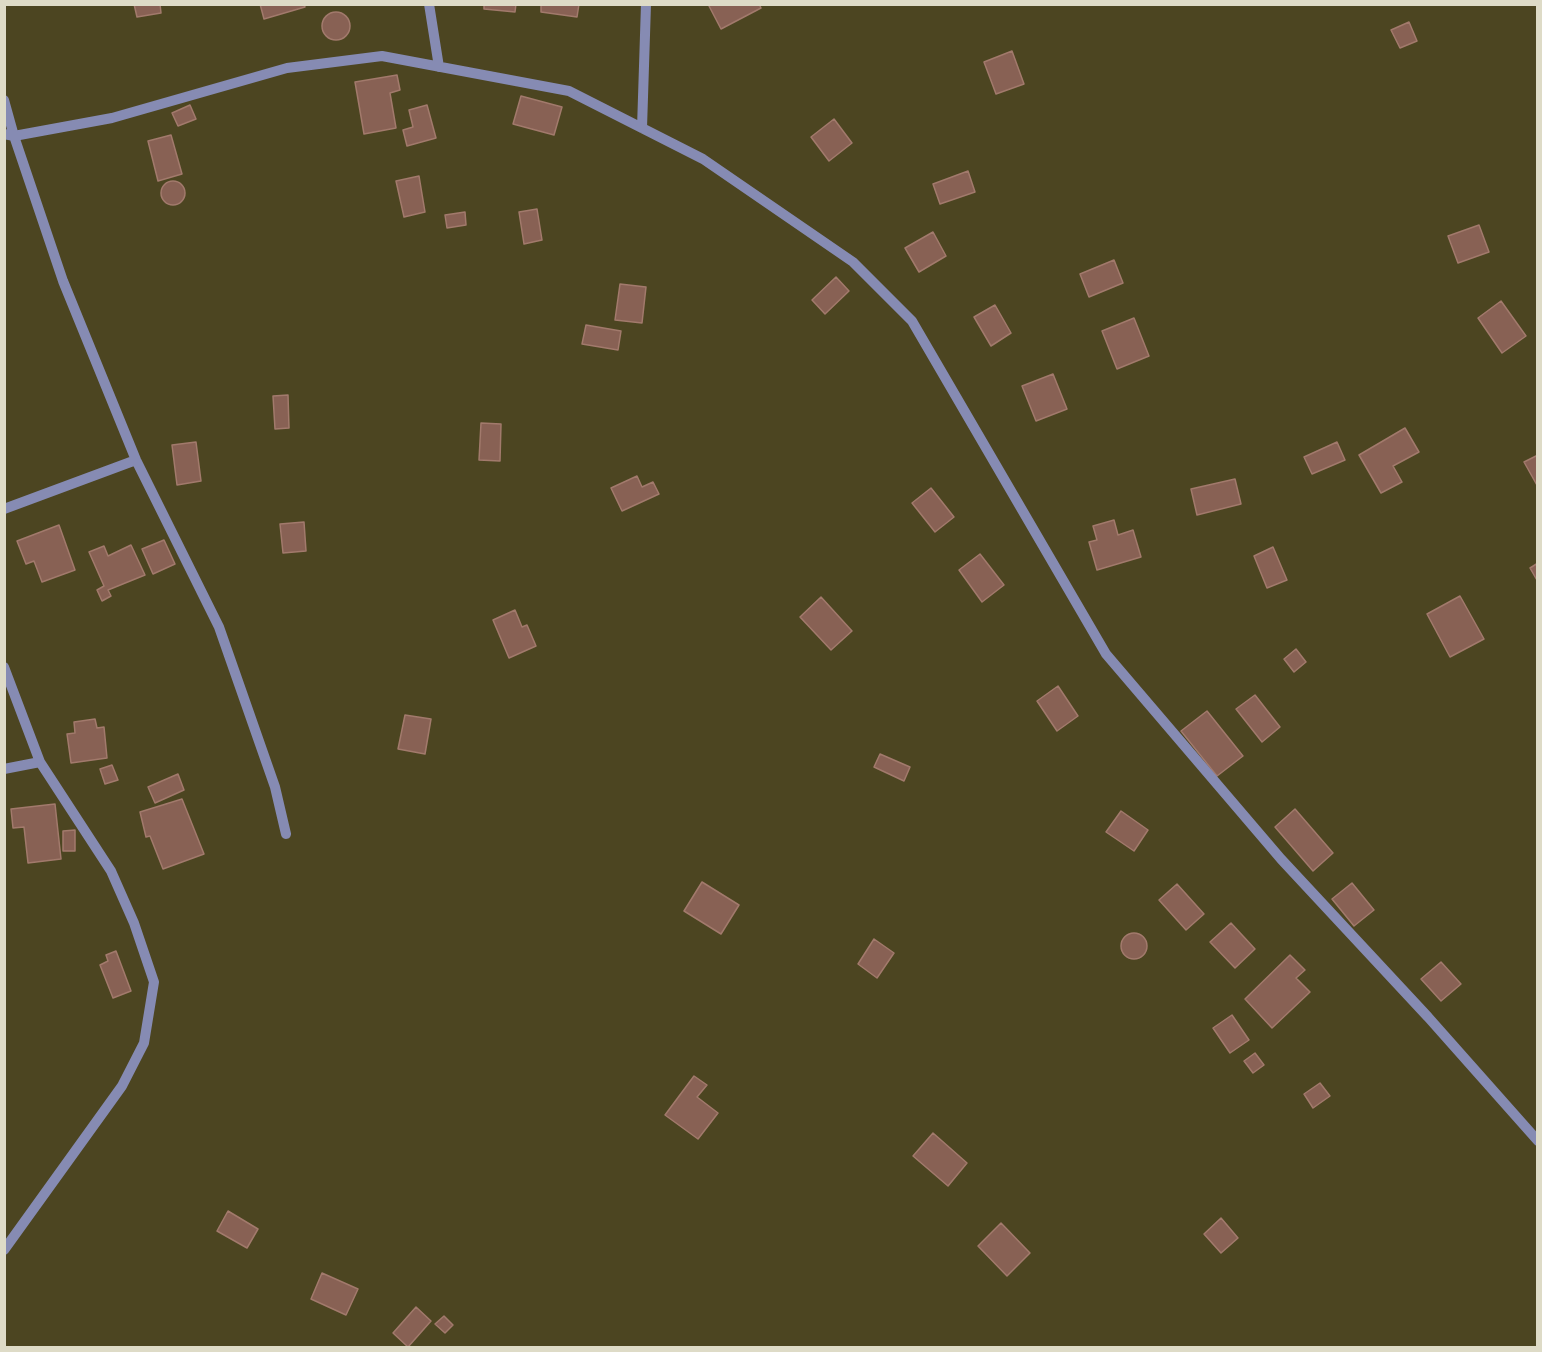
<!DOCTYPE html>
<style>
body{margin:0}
#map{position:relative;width:1542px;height:1352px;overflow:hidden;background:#4c4521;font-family:Arial,sans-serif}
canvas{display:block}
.frame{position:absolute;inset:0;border:6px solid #dedbc7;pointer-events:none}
</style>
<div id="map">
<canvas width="1542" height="1352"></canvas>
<div class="frame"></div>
</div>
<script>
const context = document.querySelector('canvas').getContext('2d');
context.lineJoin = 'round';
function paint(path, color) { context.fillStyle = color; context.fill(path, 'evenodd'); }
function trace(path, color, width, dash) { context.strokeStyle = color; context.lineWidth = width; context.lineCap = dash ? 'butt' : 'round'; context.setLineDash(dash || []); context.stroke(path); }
const building = new Path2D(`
 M 134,4 L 160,4 L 161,13 L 137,17 Z
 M 260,4 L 304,4 L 305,7 L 264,19 Z
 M 484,4 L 516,4 L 515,12 L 484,9 Z
 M 541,4 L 579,4 L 577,17 L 541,12 Z
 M 712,4 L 759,4 L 761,8 L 721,29 L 709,6 Z
 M322 26a14 14 0 1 1 28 0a14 14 0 1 1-28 0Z
 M 1409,22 L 1417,41 L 1400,48 L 1391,30 Z
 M 1012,51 L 1024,84 L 996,94 L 984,62 Z
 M 397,75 L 400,90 L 390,93 L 396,128 L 364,134 L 355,82 Z
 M 521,96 L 562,107 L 554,135 L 513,124 Z
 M 190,105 L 196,119 L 178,126 L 172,113 Z
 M 427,105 L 436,138 L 407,146 L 403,130 L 413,127 L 409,110 Z
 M 834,119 L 852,143 L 829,161 L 811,137 Z
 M 171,135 L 182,174 L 158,181 L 148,141 Z
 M 968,171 L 975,192 L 940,204 L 933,184 Z
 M 419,176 L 425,212 L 404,217 L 396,181 Z
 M161 193a12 12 0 1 1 24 0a12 12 0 1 1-24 0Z
 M 537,209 L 542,240 L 524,244 L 519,212 Z
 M 465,212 L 466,225 L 447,228 L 445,215 Z
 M 1479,225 L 1489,252 L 1458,263 L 1448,236 Z
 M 933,232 L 946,256 L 919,272 L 905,248 Z
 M 1114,260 L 1123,283 L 1089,297 L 1080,274 Z
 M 836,277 L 849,291 L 825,314 L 812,300 Z
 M 620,284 L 646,287 L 642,323 L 615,320 Z
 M 1501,301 L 1526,336 L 1502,353 L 1478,318 Z
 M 995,305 L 1011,333 L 991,346 L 974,317 Z
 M 1134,318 L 1149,356 L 1117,369 L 1102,331 Z
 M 586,325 L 621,331 L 618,350 L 582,344 Z
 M 1053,374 L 1067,409 L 1036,421 L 1022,386 Z
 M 288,395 L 289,428 L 275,429 L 273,396 Z
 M 481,423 L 501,424 L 500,461 L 479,460 Z
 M 1405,428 L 1419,452 L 1393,466 L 1402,482 L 1381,493 L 1359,455 Z
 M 196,442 L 201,481 L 177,485 L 172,445 Z
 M 1337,442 L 1345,460 L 1312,474 L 1304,457 Z
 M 1538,455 L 1538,487 L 1524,462 Z
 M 637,476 L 642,487 L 653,482 L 659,494 L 622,511 L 611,488 Z
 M 1235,479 L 1241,504 L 1197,515 L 1191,489 Z
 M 931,488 L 954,517 L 935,532 L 912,503 Z
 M 1114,520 L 1118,535 L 1133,530 L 1141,557 L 1097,570 L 1089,542 L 1097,540 L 1093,526 Z
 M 304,522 L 306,551 L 283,553 L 280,524 Z
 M 59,525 L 75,570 L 42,582 L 34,561 L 26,564 L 17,541 Z
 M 164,540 L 175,564 L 153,574 L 142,549 Z
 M 131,545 L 145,575 L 108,590 L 111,596 L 102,601 L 97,590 L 104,586 L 89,552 L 104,546 L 108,556 Z
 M 1273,547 L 1287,580 L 1267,588 L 1254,556 Z
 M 980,554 L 1004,585 L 982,602 L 959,570 Z
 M 1538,563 L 1538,582 L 1530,568 Z
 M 1460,596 L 1484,639 L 1450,657 L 1427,614 Z
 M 821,597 L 852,631 L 831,650 L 800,617 Z
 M 515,610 L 522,627 L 527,625 L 536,646 L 509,658 L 493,620 Z
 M 1296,649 L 1306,662 L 1294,672 L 1284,659 Z
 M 1058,686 L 1078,716 L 1057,731 L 1037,701 Z
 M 1255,695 L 1280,727 L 1262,742 L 1236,709 Z
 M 1207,711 L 1243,756 L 1217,776 L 1181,731 Z
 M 405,715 L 431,719 L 425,754 L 398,749 Z
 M 95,719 L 97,728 L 104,727 L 107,758 L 71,763 L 67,734 L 75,733 L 74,722 Z
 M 880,754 L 910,767 L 904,781 L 874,767 Z
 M 112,765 L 118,780 L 105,784 L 100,769 Z
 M 178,774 L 184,790 L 155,803 L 148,787 Z
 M 182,799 L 204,854 L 163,869 L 150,836 L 146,837 L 140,812 Z
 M 55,804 L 61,859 L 28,863 L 24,827 L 13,828 L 11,809 Z
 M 1295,809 L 1333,853 L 1313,871 L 1275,827 Z
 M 1121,811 L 1148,830 L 1134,851 L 1106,832 Z
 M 75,830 L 75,851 L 63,851 L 63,831 Z
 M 702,882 L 739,905 L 721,934 L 684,911 Z
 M 1352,883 L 1374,910 L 1354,926 L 1332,899 Z
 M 1177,884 L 1204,914 L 1186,930 L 1159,900 Z
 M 1231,923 L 1255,949 L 1235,968 L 1210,942 Z
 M1121 946a13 13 0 1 1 26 0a13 13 0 1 1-26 0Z
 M 874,939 L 894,953 L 877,978 L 858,964 Z
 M 116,951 L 131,991 L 113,998 L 100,965 L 108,961 L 106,955 Z
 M 1290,955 L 1305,970 L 1296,978 L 1310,992 L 1272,1028 L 1245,999 Z
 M 1441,962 L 1461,984 L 1441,1001 L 1421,979 Z
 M 1232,1015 L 1249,1040 L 1230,1053 L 1213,1028 Z
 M 1255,1053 L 1264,1065 L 1253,1073 L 1244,1061 Z
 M 694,1076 L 707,1085 L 697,1097 L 718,1113 L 698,1139 L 665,1115 Z
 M 1320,1083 L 1330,1096 L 1313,1108 L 1304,1094 Z
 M 933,1133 L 967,1163 L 948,1186 L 913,1156 Z
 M 228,1211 L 258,1229 L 247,1248 L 217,1231 Z
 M 1221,1218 L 1238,1238 L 1221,1253 L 1204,1234 Z
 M 1001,1223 L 1030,1253 L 1007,1276 L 978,1246 Z
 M 322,1273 L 358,1289 L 346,1315 L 311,1299 Z
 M 416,1307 L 431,1321 L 408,1347 L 393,1333 Z
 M 444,1316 L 453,1325 L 445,1333 L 435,1324 Z`);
const minor = new Path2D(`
 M 429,4 L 439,67
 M 4,100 L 14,136 L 63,281 L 136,460 L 219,627 L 275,787 L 286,834
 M 642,128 L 646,4
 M 4,134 L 14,136 L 112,118 L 287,68 L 382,56 L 569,91 L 703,159 L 853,262 L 912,321 L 1106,654 L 1281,859 L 1428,1017 L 1538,1141
 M 4,509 L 136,460
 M 4,667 L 40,762 L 111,871 L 134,923 L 154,982 L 144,1043 L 122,1086 L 4,1250
 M 4,769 L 40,762`);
paint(building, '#886154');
trace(building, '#a27a6c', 1.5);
trace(minor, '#868bb3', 10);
</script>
